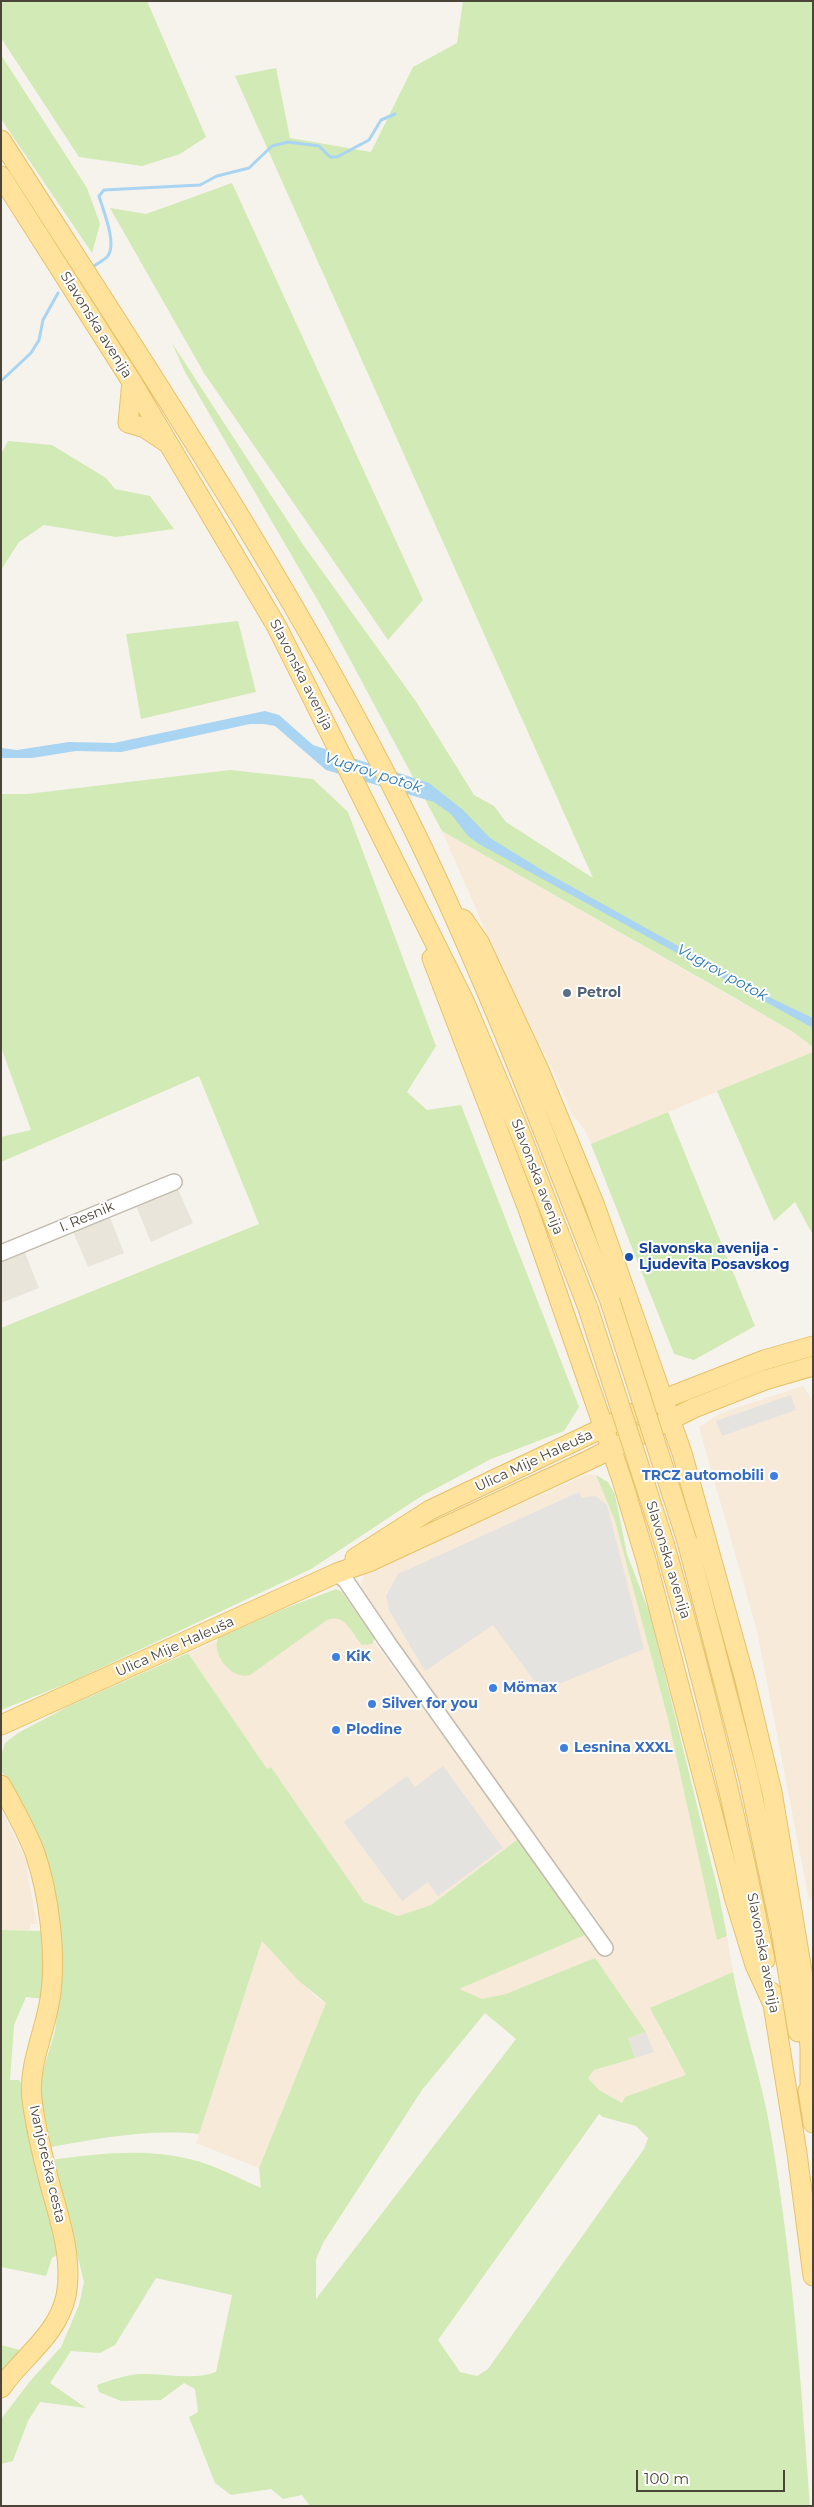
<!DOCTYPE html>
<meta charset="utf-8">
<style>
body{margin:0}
#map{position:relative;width:814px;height:2507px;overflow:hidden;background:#f6f3ec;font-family:Montserrat,sans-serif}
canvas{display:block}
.frame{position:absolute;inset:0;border:2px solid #4b4439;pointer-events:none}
.scale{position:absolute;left:636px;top:2470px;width:149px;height:22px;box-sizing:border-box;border:2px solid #4b4439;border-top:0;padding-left:6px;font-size:15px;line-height:18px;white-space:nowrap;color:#4b4439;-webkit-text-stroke:4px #fff;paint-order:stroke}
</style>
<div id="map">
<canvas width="814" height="2507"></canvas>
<div class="frame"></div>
<div class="scale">100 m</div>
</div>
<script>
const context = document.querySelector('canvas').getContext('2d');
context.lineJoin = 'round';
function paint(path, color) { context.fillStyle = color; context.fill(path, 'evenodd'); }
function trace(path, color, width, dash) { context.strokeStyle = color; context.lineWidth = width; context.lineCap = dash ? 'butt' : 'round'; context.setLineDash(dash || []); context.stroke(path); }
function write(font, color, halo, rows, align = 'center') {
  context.font = font + ' Montserrat,sans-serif'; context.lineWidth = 4; context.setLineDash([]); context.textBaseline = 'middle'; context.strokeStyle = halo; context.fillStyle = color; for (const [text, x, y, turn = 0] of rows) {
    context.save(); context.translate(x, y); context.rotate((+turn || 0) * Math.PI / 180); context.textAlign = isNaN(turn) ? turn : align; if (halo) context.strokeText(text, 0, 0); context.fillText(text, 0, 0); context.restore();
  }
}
const residential = new Path2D(`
 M 176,1185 L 193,1223 L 151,1242 L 134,1201 Z
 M 108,1212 L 124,1253 L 88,1267 L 71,1227 Z
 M 23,1248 L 39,1288 L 1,1303 L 1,1257 Z`);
const commercial = new Path2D(`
 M 442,831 L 793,1032 L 813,1047 L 813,1052 L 591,1144 L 585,1130 L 572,1114 L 552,1068 L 519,1007 Z
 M 803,1386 L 813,1401 L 813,1899 L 809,1900 L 757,1631 L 699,1427 L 721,1413 Z
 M 588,1474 L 596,1475 L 615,1521 L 668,1719 L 718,1940 L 727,1936 L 733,1972 L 650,2008 L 661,2024 L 669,2046 L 687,2075 L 625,2097 L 622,2103 L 599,2090 L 588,2078 L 594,2070 L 654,2052 L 646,2032 L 638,2021 L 506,1994 L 482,1999 L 458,1989 L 585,1935 L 601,1925 L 524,1822 L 363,1594 L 361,1584 L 364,1575 L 368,1572 Z
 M 337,1591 L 518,1839 L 431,1905 L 398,1916 L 364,1902 L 271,1767 L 267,1769 L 188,1653 Z
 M 1,1809 L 29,1866 L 27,1870 L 37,1924 L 31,1924 L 30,1930 L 1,1930 Z
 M 262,1941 L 316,1997 L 326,2003 L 259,2168 L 196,2143 Z`);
const industrial = new Path2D(`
 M 646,2032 L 654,2052 L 635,2058 L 628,2038 Z`);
const green = new Path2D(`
 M 1,1 L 147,1 L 206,137 L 180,154 L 142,166 L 79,157 L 1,38 Z
 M 463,1 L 813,1 L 813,1047 L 793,1032 L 728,994 L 442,831 L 325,613 L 185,372 L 172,343 L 304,546 L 417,703 L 474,795 L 494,806 L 506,822 L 593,878 L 235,76 L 276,68 L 290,138 L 371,152 L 413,67 L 457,43 Z
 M 1,55 L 87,188 L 100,224 L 92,253 L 1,119 Z
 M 232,183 L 423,600 L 388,640 L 204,373 L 110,208 L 146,214 Z
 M 8,441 L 52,445 L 106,478 L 115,489 L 150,496 L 174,529 L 116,537 L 44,525 L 19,542 L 1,570 L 1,454 Z
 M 238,621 L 256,692 L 141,719 L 126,634 Z
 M 230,770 L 313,779 L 348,812 L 436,1046 L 407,1092 L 427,1110 L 461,1105 L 579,1407 L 564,1431 L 491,1459 L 420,1497 L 311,1569 L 73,1681 L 1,1710 L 1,1328 L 259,1224 L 199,1076 L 1,1162 L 1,1137 L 31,1130 L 1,1047 L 1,794 L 27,794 Z
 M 813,1052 L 813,1235 L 795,1202 L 774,1221 L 717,1091 Z
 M 668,1112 L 755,1326 L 694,1360 L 674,1354 L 591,1144 Z
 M 596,1475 L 608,1482 L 615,1495 L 627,1554 L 650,1614 L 719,1895 L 727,1936 L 717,1940 L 668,1719 L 615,1521 Z
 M 336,1589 L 342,1592 L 375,1638 L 372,1644 L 362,1645 C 352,1634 346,1613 327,1620 L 250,1675 C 232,1680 211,1655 218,1638 L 286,1608 Z
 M 188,1653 L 267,1769 L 271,1767 L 364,1902 L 398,1916 L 431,1905 L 518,1839 L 585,1935 L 459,1989 L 482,1999 L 506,1994 L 595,1958 L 646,2032 L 628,2038 L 635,2058 L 594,2070 L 588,2078 L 599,2090 L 622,2103 L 625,2097 L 686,2075 L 650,2008 L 733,1972 C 743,2026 762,2079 771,2134 C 792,2256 801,2382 810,2506 L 310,2506 L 302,2495 L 283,2499 L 271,2489 L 231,2495 L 215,2483 L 189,2417 L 198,2412 L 195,2389 L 184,2383 L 161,2400 L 121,2401 L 99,2392 L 97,2385 C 112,2380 127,2374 142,2374 C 167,2373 192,2381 216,2372 L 232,2295 L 156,2278 L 115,2345 L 100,2353 L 71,2351 L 50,2383 L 86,2408 L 40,2402 L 28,2421 L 13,2461 L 1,2464 L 1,2419 L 31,2380 L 61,2347 L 79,2305 L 84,2282 L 62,2192 L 51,2160 C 98,2154 143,2148 189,2159 C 213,2164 238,2178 261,2188 L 259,2168 L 326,2003 L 299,1981 L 262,1941 L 199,2134 C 148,2129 101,2138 51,2147 L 41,2095 L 42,2074 L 55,2031 L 61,1985 L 53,1895 L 45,1855 L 10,1782 L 1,1771 L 1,1756 L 5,1743 L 18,1733 L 69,1706 ZM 485,2013 L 516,2039 L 316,2299 L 316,2259 L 323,2243 L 422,2090 ZM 599,2114 L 603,2117 L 636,2126 L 648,2138 L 644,2149 L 488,2369 L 477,2376 L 460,2372 L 438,2340 Z
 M 1,1930 L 44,1931 L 44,1999 L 26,1997 L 14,2025 L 10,2080 L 19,2080 L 26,2092 L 60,2253 L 52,2258 L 46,2276 L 1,2267 Z
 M 1,2345 L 20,2350 L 1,2372 Z`);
const parking = new Path2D(`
 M 791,1395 L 796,1410 L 722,1436 L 716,1421 Z
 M 579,1492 L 582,1498 L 595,1496 L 607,1505 L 644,1649 L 542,1691 L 493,1625 L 425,1671 L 389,1610 L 386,1596 L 398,1574 Z
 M 443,1766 L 503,1848 L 438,1896 L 428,1882 L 402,1901 L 344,1822 L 407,1776 L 415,1787 Z`);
const water = new Path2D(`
 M 265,711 L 279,715 L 313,745 L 429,783 L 463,810 L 490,838 L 547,873 L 775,1000 L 813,1018 L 813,1028 L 479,844 L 468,836 L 451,814 L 434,802 L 326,770 L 275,726 L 264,724 L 250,724 L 121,752 L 76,751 L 32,758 L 1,758 L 1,748 L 17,750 L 69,742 L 114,743 Z`);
const stream = new Path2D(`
 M 94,266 C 98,263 104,260 107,257 C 118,245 103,210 99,196 L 104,190 L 200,185 L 217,176 L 249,168 L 272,146 L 288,142 L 319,146 L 330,157 L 337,157 L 369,140 L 381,120 L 395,114
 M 1,381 L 31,353 L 39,340 L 43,320 L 58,293`);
const minor = new Path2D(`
 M 1,1253 L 174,1182
 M 337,1573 L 346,1581 L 388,1643 L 605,1948`);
const major = new Path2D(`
 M 1,140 C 142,361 289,579 406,814 C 484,971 545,1137 610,1301
 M 1,176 L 132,382 L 277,627 L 465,1003 L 519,1130 L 588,1308
 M 132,382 L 128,423 L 145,428 L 166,442
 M 463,919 L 479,942 L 539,1070 L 595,1206 L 682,1453 L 745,1680 L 772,1792 L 806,1995 L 810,2048 L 810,2102
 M 432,958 L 528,1209 L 622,1480 L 647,1563 L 735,1900 L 755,1965 L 773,2004
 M 687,1541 L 749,1779 L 781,1931 L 798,2032
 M 665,1546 C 704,1683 738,1820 765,1960
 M 355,1558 L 430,1510 L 664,1399 L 764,1360 L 813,1346
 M 1,1725 L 337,1573 L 371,1561 L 591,1459 L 694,1408 L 765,1380 L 813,1366
 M 1,1785 C 13,1807 26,1829 35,1853 C 49,1894 57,1956 50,1999 C 45,2032 28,2065 32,2099 C 35,2124 41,2149 47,2173 C 57,2213 74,2255 66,2296 C 57,2336 23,2356 1,2388
 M 771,1992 L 797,2153 L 813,2276
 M 808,2091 L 813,2123`);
const majorBridge = new Path2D(`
 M 610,1301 L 687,1541
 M 588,1308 L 665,1546`);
const markers = [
 [567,993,5,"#5c6f8a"],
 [629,1257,5,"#1a4fb4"],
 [774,1476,5,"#3f7fe0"],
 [336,1657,5,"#3f7fe0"],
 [493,1688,5,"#3f7fe0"],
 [372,1704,5,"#3f7fe0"],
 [336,1730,5,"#3f7fe0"],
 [564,1748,5,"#3f7fe0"]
];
const streetNames = [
 ["Slavonska avenija",96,325,58],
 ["Slavonska avenija",301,675,63],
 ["Slavonska avenija",537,1177,69],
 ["I. Resnik",87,1217,-23],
 ["Ulica Mije Haleuša",534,1461,-25],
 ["Slavonska avenija",668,1560,73],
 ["Ulica Mije Haleuša",175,1647,-24],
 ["Slavonska avenija",763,1953,79],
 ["Ivanjorečka cesta",47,2164,77]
];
const serviceNames = [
 ["Petrol",577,993]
];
const transitNames = [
 ["Slavonska avenija -",639,1249],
 ["Ljudevita Posavskog",639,1265]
];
const shopNames = [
 ["TRCZ automobili",764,1476,"right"],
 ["KiK",346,1657],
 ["Mömax",503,1688],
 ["Silver for you",382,1704],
 ["Plodine",346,1730],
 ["Lesnina XXXL",574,1748]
];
const waterNames = [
 ["Vugrov potok",373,773,18],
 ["Vugrov potok",722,973,29]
];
paint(residential, '#eae5da');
paint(commercial, '#f7ead8');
paint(industrial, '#e6e2dd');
paint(green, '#d2eab5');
paint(parking, '#e5e3e0');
paint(water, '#a9d4f2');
trace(stream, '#a9d4f2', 3);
trace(minor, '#c2bbae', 18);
trace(major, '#e6c16a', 21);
trace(minor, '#fff', 15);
trace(major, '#ffe39c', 19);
trace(majorBridge, '#e6c16a', 21, []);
trace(majorBridge, '#ffe39c', 19);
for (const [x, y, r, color] of markers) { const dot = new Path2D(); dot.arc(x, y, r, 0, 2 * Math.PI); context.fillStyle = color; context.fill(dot); trace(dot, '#fff', 2); }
write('14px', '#4b4439', '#fff', streetNames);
write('bold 14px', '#4e5e75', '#fff', serviceNames, 'left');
write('bold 14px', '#164399', '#fff', transitNames, 'left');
write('bold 14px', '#366cbe', '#fff', shopNames, 'left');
write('italic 15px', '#2e7ab2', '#fff', waterNames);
</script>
